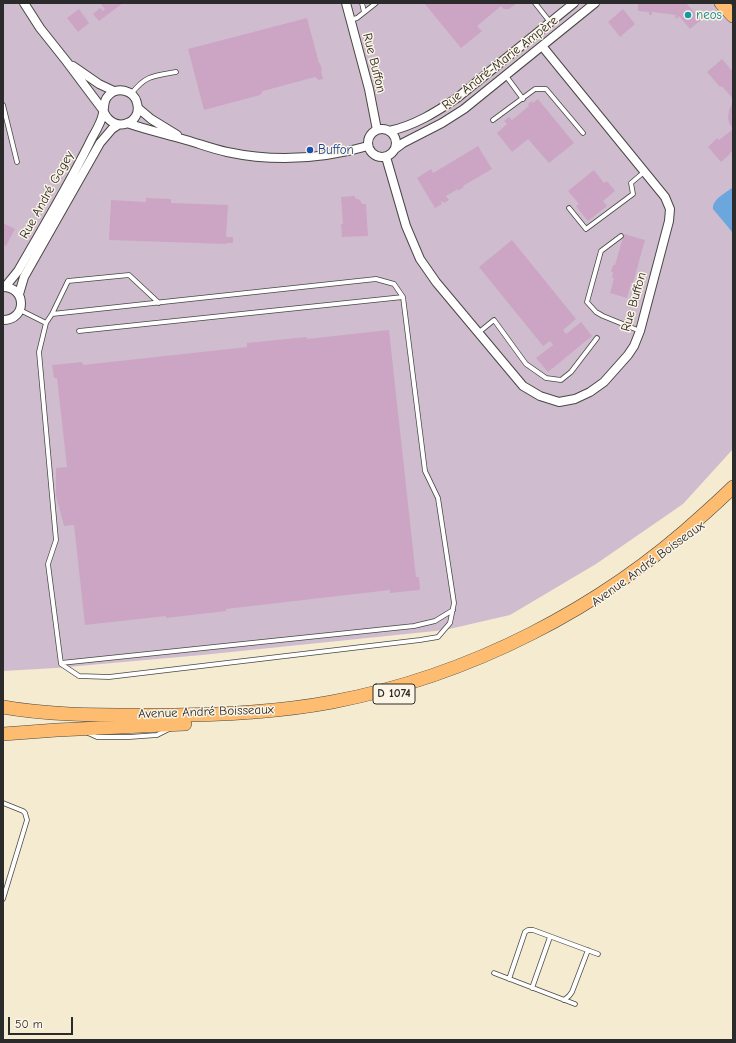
<!DOCTYPE html>
<meta charset="utf-8">
<style>
body{margin:0}
#map{position:relative;width:736px;height:1043px;overflow:hidden;background:#f4ebd1;font-family:"Comic Neue",sans-serif}
canvas{display:block}
.frame{position:absolute;inset:0;border:4px solid #2b2b2b;pointer-events:none}
.scale{position:absolute;left:8px;top:1017px;width:65px;height:18px;box-sizing:border-box;border:2px solid #2b2b2b;border-top:0;padding-left:5px;font-size:12px;line-height:14px;white-space:nowrap;color:#2b2b2b;-webkit-text-stroke:3px #fcf5e5;paint-order:stroke}
</style>
<div id="map">
<canvas width="736" height="1043"></canvas>
<div class="frame"></div>
<div class="scale">50 m</div>
</div>
<script>
const context = document.querySelector('canvas').getContext('2d');
context.lineJoin = 'round';
function paint(path, color) { context.fillStyle = color; context.fill(path, 'evenodd'); }
function trace(path, color, width, dash) { context.strokeStyle = color; context.lineWidth = width; context.lineCap = dash ? 'butt' : 'round'; context.setLineDash(dash || []); context.stroke(path); }
function write(font, color, halo, rows, align = 'center') {
  context.font = font + ' "Comic Neue",sans-serif'; context.lineWidth = 3; context.setLineDash([]); context.textBaseline = 'middle'; context.strokeStyle = halo; context.fillStyle = color; for (const [text, x, y, turn = 0] of rows) {
    context.save(); context.translate(x, y); context.rotate((+turn || 0) * Math.PI / 180); context.textAlign = isNaN(turn) ? turn : align; if (halo) context.strokeText(text, 0, 0); context.fillText(text, 0, 0); context.restore();
  }
}
const industrial = new Path2D(`
 M 3,3 L 733,3 L 733,449 L 683,504 L 596,564 L 510,615 L 445,630 L 202,655 L 56,668 L 3,671 Z`);
const water = new Path2D(`
 M 733,187 L 733,233 L 713,209 C 712,199 726,193 733,187 Z`);
const building = new Path2D(`
 M 100,3 L 123,3 L 99,21 L 93,14 L 100,8 L 103,11 L 105,9 Z
 M 424,3 L 517,3 L 509,9 L 504,9 L 501,6 L 477,26 L 482,31 L 461,48 Z
 M 638,3 L 686,3 L 701,20 L 690,29 L 679,16 L 677,19 L 675,17 L 676,15 L 652,12 L 652,15 L 649,15 L 649,12 L 638,11 Z
 M 79,9 L 89,23 L 78,32 L 67,18 Z
 M 623,9 L 635,24 L 620,37 L 608,22 Z
 M 307,18 L 319,63 L 320,63 L 322,71 L 321,71 L 323,79 L 319,80 L 315,77 L 263,91 L 260,95 L 204,110 L 188,49 Z
 M 722,59 L 733,72 L 733,99 L 722,86 L 720,87 L 707,72 Z
 M 538,99 L 574,143 L 549,163 L 528,139 L 512,152 L 497,133 L 507,124 L 504,121 L 509,117 L 512,120 L 529,106 L 528,104 L 532,101 L 533,103 Z
 M 733,103 L 733,150 L 730,153 L 730,154 L 721,162 L 708,147 L 717,138 L 719,140 L 733,129 L 729,123 L 728,117 L 729,110 Z
 M 478,146 L 492,169 L 463,186 L 464,187 L 458,191 L 458,189 L 446,196 L 449,200 L 444,203 L 443,201 L 441,202 L 442,204 L 435,208 L 417,178 L 431,169 L 433,173 Z
 M 594,170 L 604,183 L 607,181 L 615,191 L 603,201 L 607,206 L 588,221 L 576,206 L 579,204 L 568,191 Z
 M 355,196 L 355,198 L 360,200 L 362,204 L 366,204 L 368,236 L 342,237 L 341,224 L 343,224 L 341,197 Z
 M 146,198 L 171,199 L 171,203 L 228,205 L 226,237 L 233,237 L 233,243 L 226,243 L 226,244 L 109,240 L 111,200 L 146,202 Z
 M 3,223 L 15,229 L 6,246 L 3,245 Z
 M 624,234 L 645,240 L 633,283 L 631,283 L 627,298 L 610,293 L 614,278 L 612,278 L 613,272 L 611,272 L 613,265 L 615,265 Z
 M 512,240 L 576,319 L 563,330 L 566,334 L 581,322 L 592,336 L 548,372 L 536,358 L 553,345 L 550,341 L 543,346 L 479,267 Z
 M 389,330 L 416,577 L 419,577 L 420,590 L 390,593 L 390,590 L 226,609 L 226,611 L 166,618 L 166,616 L 85,625 L 74,525 L 64,526 L 56,496 L 56,468 L 67,467 L 57,378 L 54,378 L 52,365 L 82,362 L 83,365 L 247,347 L 247,343 L 307,337 L 307,339 Z`);
const service = new Path2D(`
 M 362,3 L 364,12
 M 535,3 L 550,22
 M 350,20 L 357,18 L 376,3
 M 506,76 L 523,99
 M 131,94 C 146,75 153,76 176,72
 M 3,105 L 17,162
 M 493,120 L 535,89 L 546,89 L 583,133
 M 569,208 L 586,229 L 633,194 L 631,183 L 644,172
 M 621,236 L 601,251 L 587,302 L 596,312 L 603,316 L 640,331
 M 376,279 L 394,284 L 403,297 L 425,471 L 438,498 L 454,603 L 450,623 L 438,637 L 420,640 L 109,677 L 79,676 L 61,664 L 48,564 L 56,540 L 39,352 L 46,323 L 52,314 Z
 M 20,310 L 46,323
 M 52,314 L 68,281 L 129,275 L 159,303
 M 79,331 L 403,297
 M 478,333 L 494,320 L 526,364 L 546,378 L 561,380 L 571,372 L 597,338
 M 61,663 L 414,626 L 435,621 L 453,610
 M 88,733 L 97,737 L 129,737 L 157,735 L 169,729
 M 3,803 L 23,811 L 25,813 L 27,820 L 3,899
 M 494,973 L 575,1004
 M 509,979 L 525,932 L 528,930 L 533,930 L 598,954
 M 532,988 L 550,937
 M 564,1000 L 569,996 L 572,992 L 588,950`);
const minor = new Path2D(`
 M 24,3 L 40,28 L 67,62 L 103,110
 M 346,3 L 369,89 L 377,130
 M 73,66 L 99,84 L 114,91
 M 138,108 L 151,119 L 177,135
 M 127,123 C 147,130 166,134 186,140 C 200,144 213,149 227,152 C 274,162 323,159 368,146
 M368 143a14 14 0 1 1 28 0a14 14 0 1 1-28 0Z
 M 389,131 C 414,126 436,112 457,98 L 574,3
 M 395,149 L 403,143 L 442,123 L 464,109 L 595,3
 M 386,157 L 406,226 L 420,259 L 436,282 L 523,386 L 540,396 L 559,402 L 575,399 L 590,392 L 604,382 L 628,355 L 634,346 L 640,331 L 669,221 L 670,209 L 665,197 L 542,46
 M 3,287 C 27,287 27,320 3,320
 M 5,287 L 18,271 C 43,227 70,183 92,138 C 96,131 102,121 103,113 C 105,106 103,101 108,96 C 117,86 134,90 137,103 C 143,124 113,134 104,112
 M 19,294 L 24,277 L 100,143 L 112,129 L 118,125`);
const primary = new Path2D(`
 M 721,3 L 733,16
 M 3,707 C 47,715 93,715 138,715 C 203,716 268,714 332,702 C 469,676 601,609 704,514 C 714,505 724,496 733,487
 M 3,734 L 57,730 L 185,724`);
const markers = [
 [688,15,4,"#0f9aa8"],
 [310,150,4,"#1a4fb4"]
];
const shields = [
 [394,694,42]
];
const shieldNames = [
 ["D 1074",394,694]
];
const cultureNames = [
 ["neos",696,15]
];
const streetNames = [
 ["Rue Buffon",374,63,76],
 ["Rue André-Marie Ampère",500,63,-38],
 ["Rue André Gagey",47,195,-61],
 ["Rue Buffon",634,302,-74],
 ["Avenue André Boisseaux",648,564,-36],
 ["Avenue André Boisseaux",206,712,-2]
];
const transitNames = [
 ["Buffon",318,150]
];
paint(industrial, '#cfbdcf');
paint(water, '#6ba7dc');
paint(building, '#cca5c5');
trace(service, '#494844', 5.5);
trace(minor, '#494844', 10);
trace(primary, '#494844', 14);
trace(service, '#fff', 4);
trace(minor, '#fff', 8);
trace(primary, '#fdbc70', 13);
for (const [x, y, r, color] of markers) { const dot = new Path2D(); dot.arc(x, y, r, 0, 2 * Math.PI); context.fillStyle = color; context.fill(dot); trace(dot, '#fcf5e5', 1.5); }
for (const [x, y, w] of shields) { const box = new Path2D(); box.roundRect(x - w / 2, y - 10, w, 20, 3); context.fillStyle = '#fcf5e5'; context.fill(box); trace(box, '#2b2b2b', 1); }
write('bold 12px', '#2b2b2b', null, shieldNames);
write('13px', '#0d838f', '#fcf5e5', cultureNames, 'left');
write('13px', '#2b2b2b', '#fcf5e5', streetNames);
write('13px', '#164399', '#fcf5e5', transitNames, 'left');
</script>
